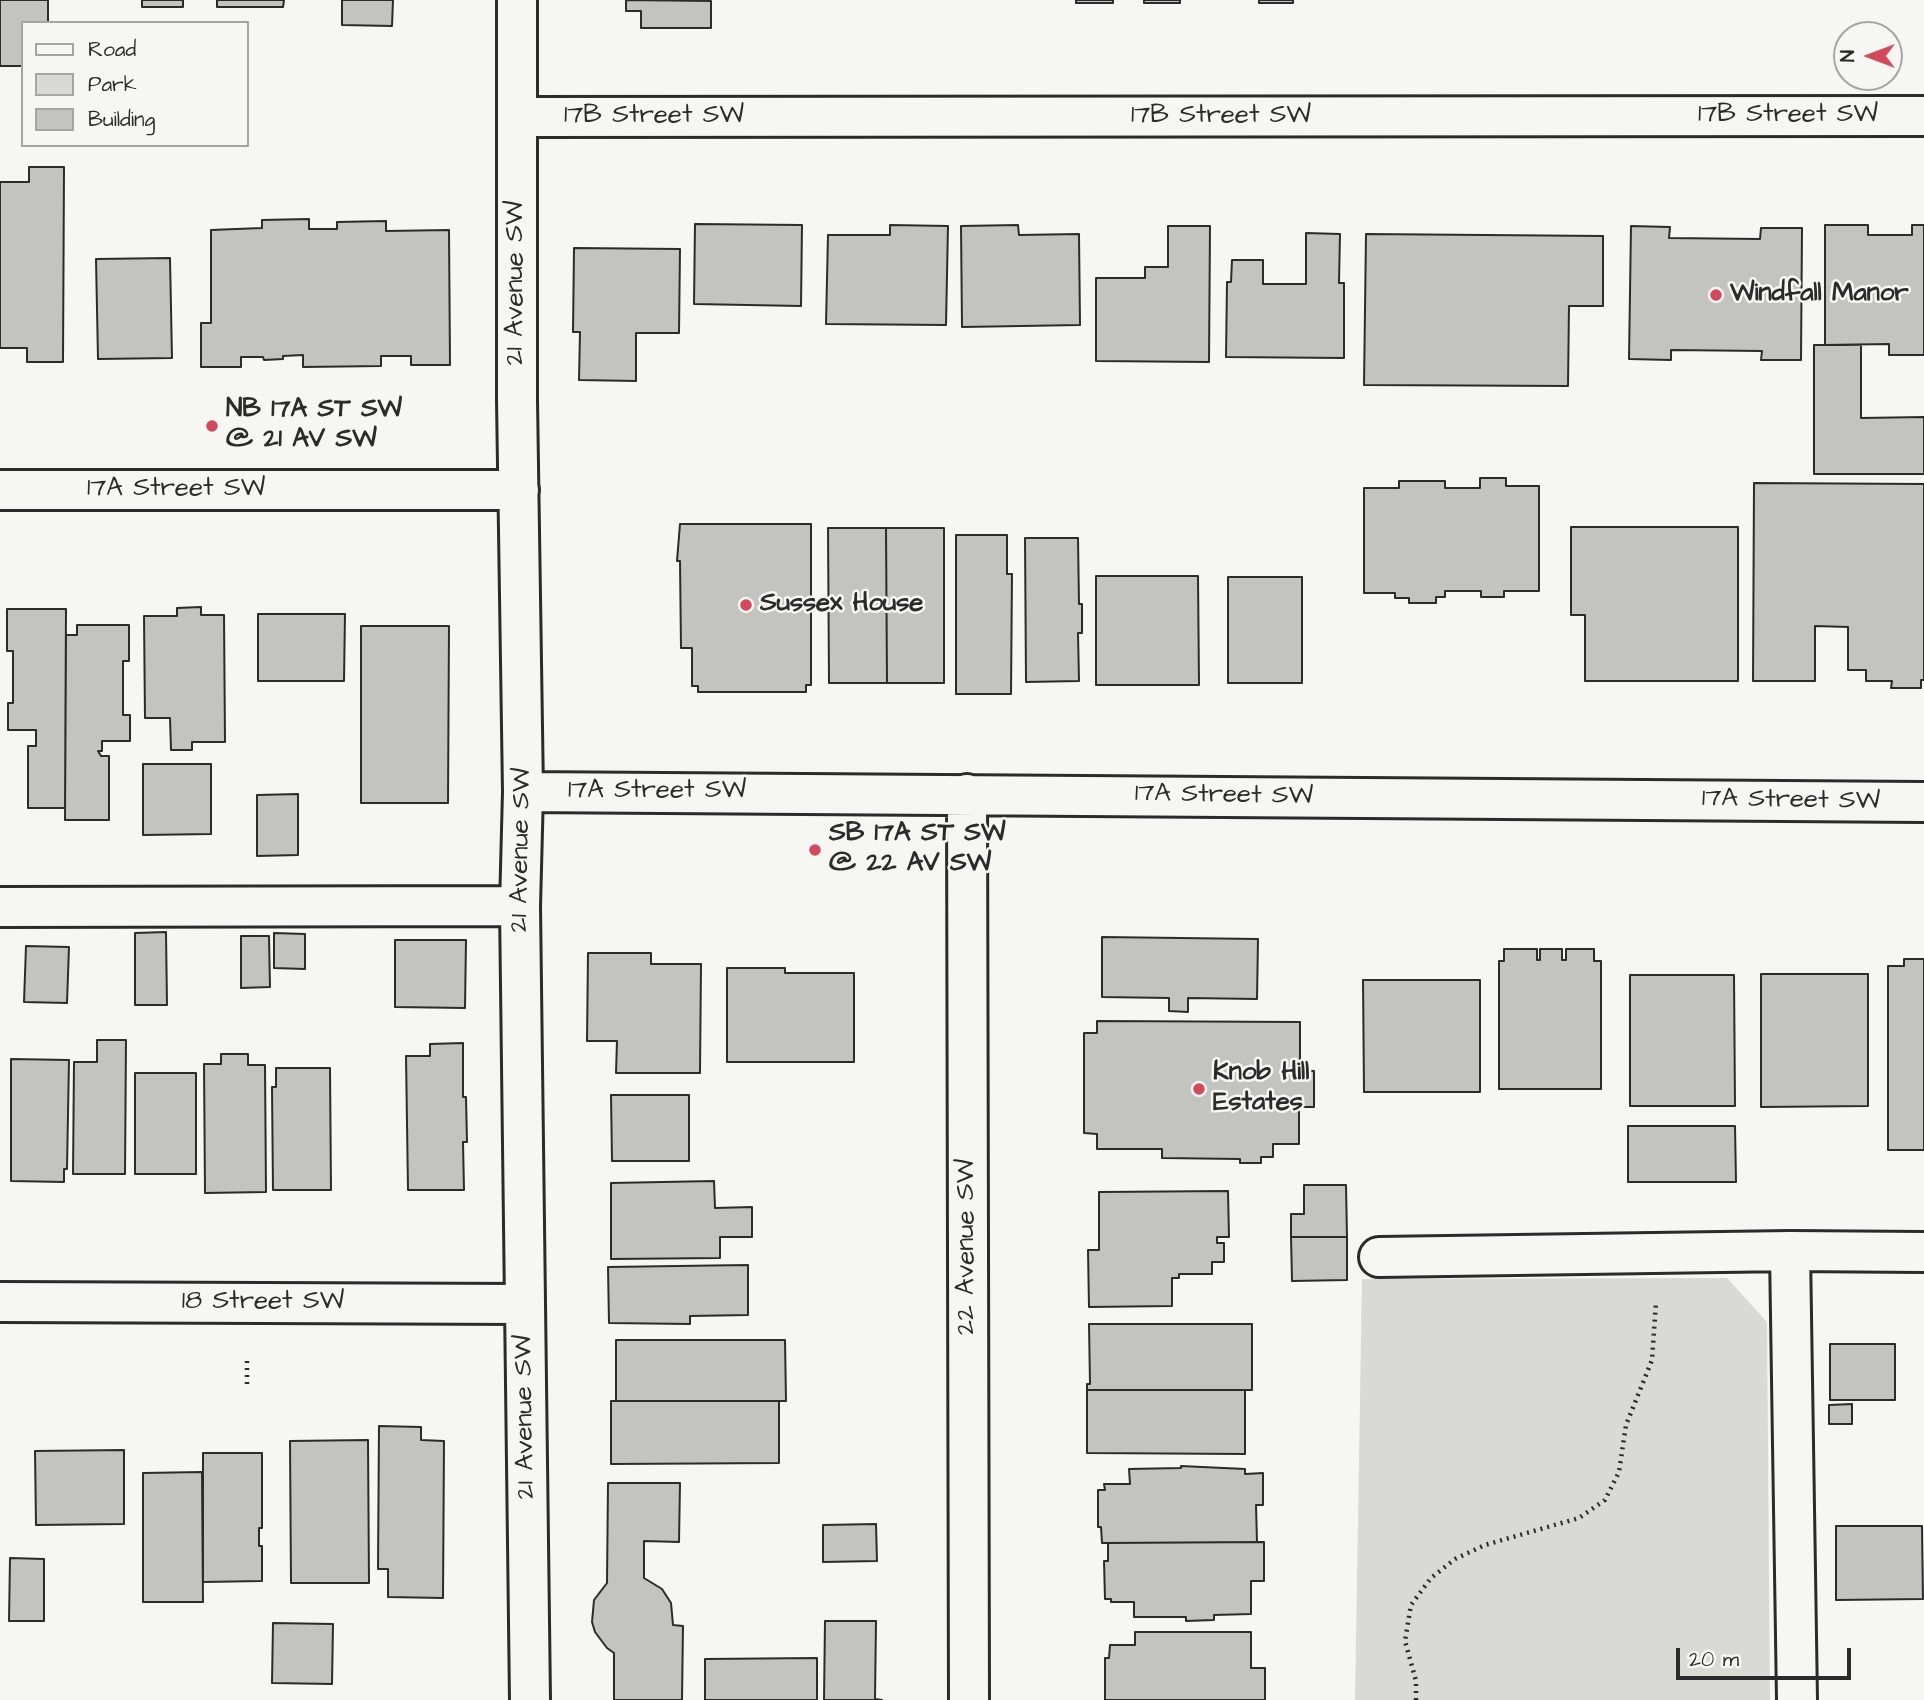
<!DOCTYPE html>
<style>
body{margin:0}
#map{position:relative;width:1924px;height:1700px;overflow:hidden;background:#f6f6f2;font-family:"Architects Daughter",sans-serif}
canvas{display:block}
.legend{position:absolute;left:21px;top:21px;width:228px;height:126px;box-sizing:border-box;background:#f6f6f2;border:2px solid #a5a5a2;margin:0;padding:9px 12px;list-style:none;font-size:21px;color:#2b2b2b}
.legend li{display:flex;align-items:center;gap:14px;height:35px}
.legend b{width:35px;border:2px solid #a5a5a2}
.north{position:absolute;left:1833px;top:21px;width:70px;height:70px;box-sizing:border-box;background:#f6f6f2;border:2px solid #a5a5a2;border-radius:50%;rotate:270deg;font-size:19px;font-weight:700;line-height:28px;text-align:center;color:#2b2b2b}
.north::after{content:'';display:block;margin:auto;width:24px;height:32px;background:#d1495b;clip-path:polygon(50% 0,100% 100%,50% 72%,0 100%)}
.scale{position:absolute;left:1676px;top:1648px;width:175px;height:32px;box-sizing:border-box;border:4px solid #2b2b2b;border-top:0;padding-left:9px;font-size:21px;line-height:24px;white-space:nowrap;color:#2b2b2b;-webkit-text-stroke:5px #f6f6f2;paint-order:stroke}
</style>
<div id="map">
<canvas width="1924" height="1700"></canvas>
<ul class="legend">
<li><b style="height:9px;background:#f6f6f2"></b>Road</li>
<li><b style="height:19px;background:#d9d9d5"></b>Park</li>
<li><b style="height:19px;background:#c3c3c0"></b>Building</li>
</ul>
<div class="north">N</div>
<div class="scale">20 m</div>
</div>
<script>
const context = document.querySelector('canvas').getContext('2d');
context.lineJoin = 'round';
function paint(path, color) { context.fillStyle = color; context.fill(path, 'evenodd'); }
function trace(path, color, width, dash) { context.strokeStyle = color; context.lineWidth = width; context.lineCap = dash ? 'butt' : 'round'; context.setLineDash(dash || []); context.stroke(path); }
function write(font, color, halo, rows, align = 'center') {
  context.font = font + ' "Architects Daughter",sans-serif'; context.lineWidth = 5; context.setLineDash([]); context.textBaseline = 'middle'; context.strokeStyle = halo; context.fillStyle = color; for (const [text, x, y, turn = 0] of rows) {
    context.save(); context.translate(x, y); context.rotate((+turn || 0) * Math.PI / 180); context.textAlign = isNaN(turn) ? turn : align; if (halo) context.strokeText(text, 0, 0); context.fillText(text, 0, 0); context.restore();
  }
}
const green = new Path2D(`
 M 1727,1278 L 1767,1322 L 1770,1700 L 1355,1700 L 1362,1279 Z`);
const building = new Path2D(`
 M 0,0 L 48,0 L 48,23 L 23,23 L 23,66 L 0,66 Z
 M 142,0 L 183,0 L 183,7 L 142,7 Z
 M 217,0 L 284,0 L 283,7 L 217,7 Z
 M 342,0 L 393,0 L 392,26 L 342,25 Z
 M 626,0 L 711,1 L 711,28 L 641,28 L 641,11 L 626,11 Z
 M 1076,0 L 1113,0 L 1113,3 L 1076,3 Z
 M 1144,0 L 1180,0 L 1180,3 L 1144,3 Z
 M 1259,0 L 1293,0 L 1293,3 L 1259,3 Z
 M 29,167 L 64,167 L 63,362 L 27,362 L 27,348 L 0,348 L 0,182 L 29,182 Z
 M 309,219 L 309,229 L 337,229 L 337,222 L 386,221 L 386,231 L 449,230 L 450,365 L 411,365 L 411,356 L 381,356 L 381,366 L 303,367 L 303,355 L 283,356 L 283,359 L 264,360 L 263,357 L 241,357 L 241,367 L 201,367 L 201,323 L 211,323 L 211,230 L 262,228 L 262,220 Z
 M 695,224 L 802,225 L 801,306 L 694,304 Z
 M 890,225 L 948,226 L 946,325 L 826,324 L 828,235 L 890,235 Z
 M 1018,225 L 1019,235 L 1079,234 L 1080,325 L 962,327 L 961,226 Z
 M 1825,225 L 1868,225 L 1868,235 L 1912,235 L 1912,225 L 1924,225 L 1924,355 L 1889,355 L 1889,344 L 1825,345 Z
 M 1168,226 L 1210,226 L 1209,362 L 1096,361 L 1096,278 L 1145,278 L 1145,267 L 1168,267 Z
 M 1631,226 L 1670,227 L 1669,238 L 1760,239 L 1761,228 L 1802,228 L 1801,360 L 1761,360 L 1762,351 L 1671,350 L 1671,360 L 1629,359 Z
 M 1306,233 L 1340,234 L 1339,283 L 1344,283 L 1344,358 L 1226,357 L 1227,282 L 1231,282 L 1232,260 L 1263,260 L 1263,284 L 1306,284 Z
 M 1366,234 L 1603,236 L 1603,306 L 1569,306 L 1568,386 L 1364,385 Z
 M 574,248 L 680,249 L 679,333 L 636,333 L 636,381 L 579,380 L 580,332 L 573,332 Z
 M 170,258 L 172,358 L 98,359 L 96,259 Z
 M 1814,345 L 1861,345 L 1861,418 L 1924,417 L 1924,474 L 1814,474 Z
 M 1480,478 L 1506,478 L 1506,486 L 1539,486 L 1539,591 L 1504,591 L 1504,597 L 1481,597 L 1481,591 L 1445,591 L 1445,597 L 1436,597 L 1436,603 L 1409,603 L 1409,598 L 1395,598 L 1395,593 L 1364,593 L 1364,488 L 1399,488 L 1399,481 L 1445,481 L 1445,488 L 1480,488 Z
 M 1754,483 L 1924,484 L 1924,680 L 1921,680 L 1921,688 L 1891,688 L 1892,681 L 1866,681 L 1866,670 L 1848,670 L 1848,627 L 1815,626 L 1815,681 L 1753,681 Z
 M 680,524 L 811,524 L 811,685 L 806,685 L 806,692 L 698,692 L 698,686 L 692,686 L 692,648 L 681,648 L 680,561 L 677,561 Z
 M 1571,527 L 1738,527 L 1738,681 L 1585,681 L 1585,615 L 1571,615 Z
 M 828,528 L 886,528 L 887,683 L 829,683 Z
 M 886,528 L 944,528 L 944,683 L 887,683 Z
 M 956,535 L 1007,535 L 1007,574 L 1012,574 L 1011,694 L 956,694 Z
 M 1025,538 L 1078,538 L 1079,604 L 1082,604 L 1082,633 L 1078,633 L 1079,681 L 1026,682 Z
 M 1096,576 L 1198,576 L 1199,685 L 1096,685 Z
 M 1228,577 L 1302,577 L 1302,683 L 1228,683 Z
 M 201,607 L 201,615 L 224,615 L 225,742 L 192,742 L 192,750 L 171,750 L 170,718 L 145,718 L 144,616 L 177,616 L 177,608 Z
 M 7,609 L 66,609 L 65,808 L 28,808 L 28,746 L 36,746 L 36,730 L 8,730 L 8,703 L 13,703 L 13,651 L 7,651 Z
 M 258,614 L 345,614 L 344,681 L 258,681 Z
 M 77,625 L 129,625 L 129,661 L 123,661 L 123,715 L 130,715 L 130,741 L 102,741 L 102,751 L 98,751 L 101,756 L 109,756 L 109,820 L 65,820 L 66,635 L 77,635 Z
 M 361,626 L 449,626 L 448,803 L 361,803 Z
 M 143,764 L 211,764 L 211,834 L 143,835 Z
 M 298,794 L 298,855 L 257,856 L 257,795 Z
 M 166,932 L 167,1005 L 135,1005 L 135,933 Z
 M 274,933 L 305,934 L 305,969 L 274,968 Z
 M 241,936 L 269,936 L 270,987 L 241,988 Z
 M 1102,937 L 1258,939 L 1257,999 L 1188,998 L 1188,1012 L 1169,1011 L 1169,998 L 1102,997 Z
 M 395,940 L 466,940 L 465,1008 L 395,1007 Z
 M 26,946 L 69,947 L 67,1003 L 24,1002 Z
 M 1504,949 L 1537,949 L 1537,960 L 1540,960 L 1540,949 L 1562,949 L 1562,960 L 1566,960 L 1566,949 L 1594,949 L 1594,961 L 1601,961 L 1601,1089 L 1499,1089 L 1499,961 L 1504,961 Z
 M 588,953 L 651,953 L 651,964 L 701,964 L 700,1073 L 616,1073 L 617,1041 L 587,1041 Z
 M 1904,959 L 1924,959 L 1924,1150 L 1888,1150 L 1888,966 L 1904,966 Z
 M 727,968 L 785,968 L 785,973 L 854,973 L 854,1062 L 727,1062 Z
 M 1761,974 L 1868,974 L 1868,1106 L 1761,1107 Z
 M 1630,975 L 1734,975 L 1735,1106 L 1630,1106 Z
 M 1363,980 L 1480,980 L 1480,1092 L 1364,1092 Z
 M 1097,1021 L 1300,1022 L 1300,1071 L 1314,1071 L 1314,1107 L 1299,1107 L 1299,1144 L 1273,1144 L 1273,1157 L 1261,1157 L 1261,1163 L 1240,1163 L 1240,1159 L 1162,1158 L 1162,1149 L 1097,1149 L 1097,1134 L 1084,1133 L 1084,1033 L 1097,1033 Z
 M 97,1040 L 126,1040 L 125,1174 L 73,1174 L 74,1062 L 97,1062 Z
 M 463,1043 L 463,1097 L 466,1097 L 467,1142 L 463,1142 L 464,1190 L 408,1190 L 406,1056 L 430,1056 L 430,1044 Z
 M 221,1054 L 248,1054 L 248,1065 L 265,1065 L 266,1192 L 205,1193 L 204,1064 L 221,1064 Z
 M 11,1059 L 69,1060 L 67,1169 L 64,1169 L 64,1182 L 11,1181 Z
 M 276,1068 L 330,1068 L 331,1190 L 273,1190 L 272,1087 L 276,1087 Z
 M 135,1073 L 196,1073 L 196,1174 L 135,1174 Z
 M 611,1095 L 689,1095 L 689,1161 L 612,1161 Z
 M 1628,1126 L 1735,1126 L 1736,1182 L 1628,1182 Z
 M 714,1181 L 715,1208 L 752,1207 L 752,1237 L 720,1237 L 720,1258 L 611,1259 L 611,1183 Z
 M 1304,1185 L 1346,1185 L 1347,1237 L 1291,1237 L 1291,1214 L 1304,1214 Z
 M 1228,1191 L 1229,1237 L 1217,1237 L 1217,1243 L 1224,1243 L 1224,1262 L 1212,1262 L 1212,1274 L 1179,1274 L 1179,1278 L 1172,1278 L 1172,1306 L 1089,1307 L 1088,1250 L 1099,1250 L 1099,1192 Z
 M 1291,1237 L 1347,1237 L 1347,1280 L 1292,1281 Z
 M 748,1265 L 748,1315 L 690,1316 L 690,1324 L 609,1323 L 608,1267 Z
 M 1089,1324 L 1252,1324 L 1252,1390 L 1087,1390 L 1087,1384 L 1090,1384 Z
 M 616,1340 L 785,1340 L 786,1401 L 616,1401 Z
 M 1830,1344 L 1895,1344 L 1895,1400 L 1830,1400 Z
 M 1087,1390 L 1245,1390 L 1245,1454 L 1087,1453 Z
 M 611,1401 L 779,1401 L 779,1463 L 611,1464 Z
 M 1852,1404 L 1852,1424 L 1829,1424 L 1829,1405 Z
 M 379,1426 L 421,1427 L 421,1440 L 444,1441 L 443,1598 L 388,1597 L 388,1569 L 378,1569 Z
 M 368,1440 L 369,1583 L 291,1583 L 290,1441 Z
 M 124,1450 L 124,1524 L 36,1525 L 35,1451 Z
 M 203,1453 L 262,1453 L 262,1528 L 259,1528 L 259,1546 L 262,1546 L 262,1581 L 203,1582 Z
 M 1181,1466 L 1245,1469 L 1245,1474 L 1263,1473 L 1263,1505 L 1256,1505 L 1257,1542 L 1102,1543 L 1101,1527 L 1098,1527 L 1098,1490 L 1105,1490 L 1104,1484 L 1130,1484 L 1129,1469 L 1181,1468 Z
 M 202,1472 L 203,1602 L 143,1602 L 143,1473 Z
 M 608,1483 L 680,1483 L 679,1542 L 644,1541 L 644,1578 L 662,1589 L 671,1603 L 673,1625 L 683,1626 L 682,1700 L 614,1700 L 614,1653 L 607,1648 L 595,1632 L 592,1622 L 594,1600 L 607,1583 Z
 M 876,1524 L 877,1561 L 823,1562 L 823,1525 Z
 M 1836,1526 L 1922,1526 L 1923,1599 L 1836,1600 Z
 M 1264,1542 L 1264,1581 L 1251,1581 L 1251,1614 L 1214,1615 L 1214,1620 L 1186,1621 L 1186,1617 L 1134,1617 L 1134,1602 L 1111,1602 L 1111,1599 L 1105,1599 L 1104,1561 L 1108,1561 L 1108,1543 Z
 M 10,1558 L 44,1559 L 44,1621 L 9,1621 Z
 M 825,1621 L 876,1621 L 875,1699 L 882,1700 L 824,1700 Z
 M 273,1623 L 333,1624 L 332,1684 L 272,1683 Z
 M 1135,1632 L 1251,1632 L 1251,1668 L 1265,1668 L 1265,1700 L 1105,1700 L 1105,1658 L 1109,1658 L 1110,1645 L 1135,1645 Z
 M 817,1658 L 817,1700 L 705,1700 L 705,1659 Z`);
const path = new Path2D(`
 M 247,1361 L 247,1389
 M 1416,1700 L 1416,1681 L 1405,1641 L 1411,1605 L 1431,1578 L 1455,1559 L 1485,1545 L 1579,1518 L 1605,1500 L 1619,1472 L 1626,1425 L 1652,1360 L 1656,1302`);
const minor = new Path2D(`
 M 517,0 L 517,400 L 523,792 L 520,906 L 530,1700
 M 517,117 L 1924,116
 M 0,490 L 519,490
 M 523,792 L 1924,802
 M 967,794 L 969,1700
 M 0,907 L 520,906
 M 1790,1251 L 1924,1252
 M 1379,1257 L 1790,1251 L 1797,1700
 M 0,1302 L 525,1304`);
const markers = [
 [1716,295,7,"#d1495b"],
 [212,426,7,"#d1495b"],
 [746,605,7,"#d1495b"],
 [815,850,7,"#d1495b"],
 [1199,1089,7,"#d1495b"]
];
const streetNames = [
 ["17B Street SW",1788,116],
 ["17B Street SW",654,117],
 ["17B Street SW",1221,117],
 ["21 Avenue SW",517,283,-90],
 ["17A Street SW",176,490],
 ["17A Street SW",657,792],
 ["17A Street SW",1224,796,1],
 ["17A Street SW",1791,801,1],
 ["21 Avenue SW",522,850,-89],
 ["22 Avenue SW",968,1247,-90],
 ["18 Street SW",263,1303],
 ["21 Avenue SW",526,1417,-91]
];
const poiNames = [
 ["Windfall Manor",1730,295],
 ["NB 17A ST SW",226,411],
 ["@ 21 AV SW",226,441],
 ["Sussex House",760,605],
 ["SB 17A ST SW",829,835],
 ["@ 22 AV SW",829,865],
 ["Knob Hill",1213,1074],
 ["Estates",1213,1104]
];
paint(green, '#d9d9d5');
paint(building, '#c3c3c0');
trace(building, '#2b2b2b', 2);
trace(minor, '#2b2b2b', 44);
trace(path, '#2b2b2b', 4.5, [2, 5]);
trace(minor, '#f6f6f2', 38);
for (const [x, y, r, color] of markers) { const dot = new Path2D(); dot.arc(x, y, r, 0, 2 * Math.PI); context.fillStyle = color; context.fill(dot); trace(dot, '#f6f6f2', 2.5); }
write('26px', '#2b2b2b', '#f6f6f2', streetNames);
write('bold 26px', '#2b2b2b', '#f6f6f2', poiNames, 'left');
</script>
